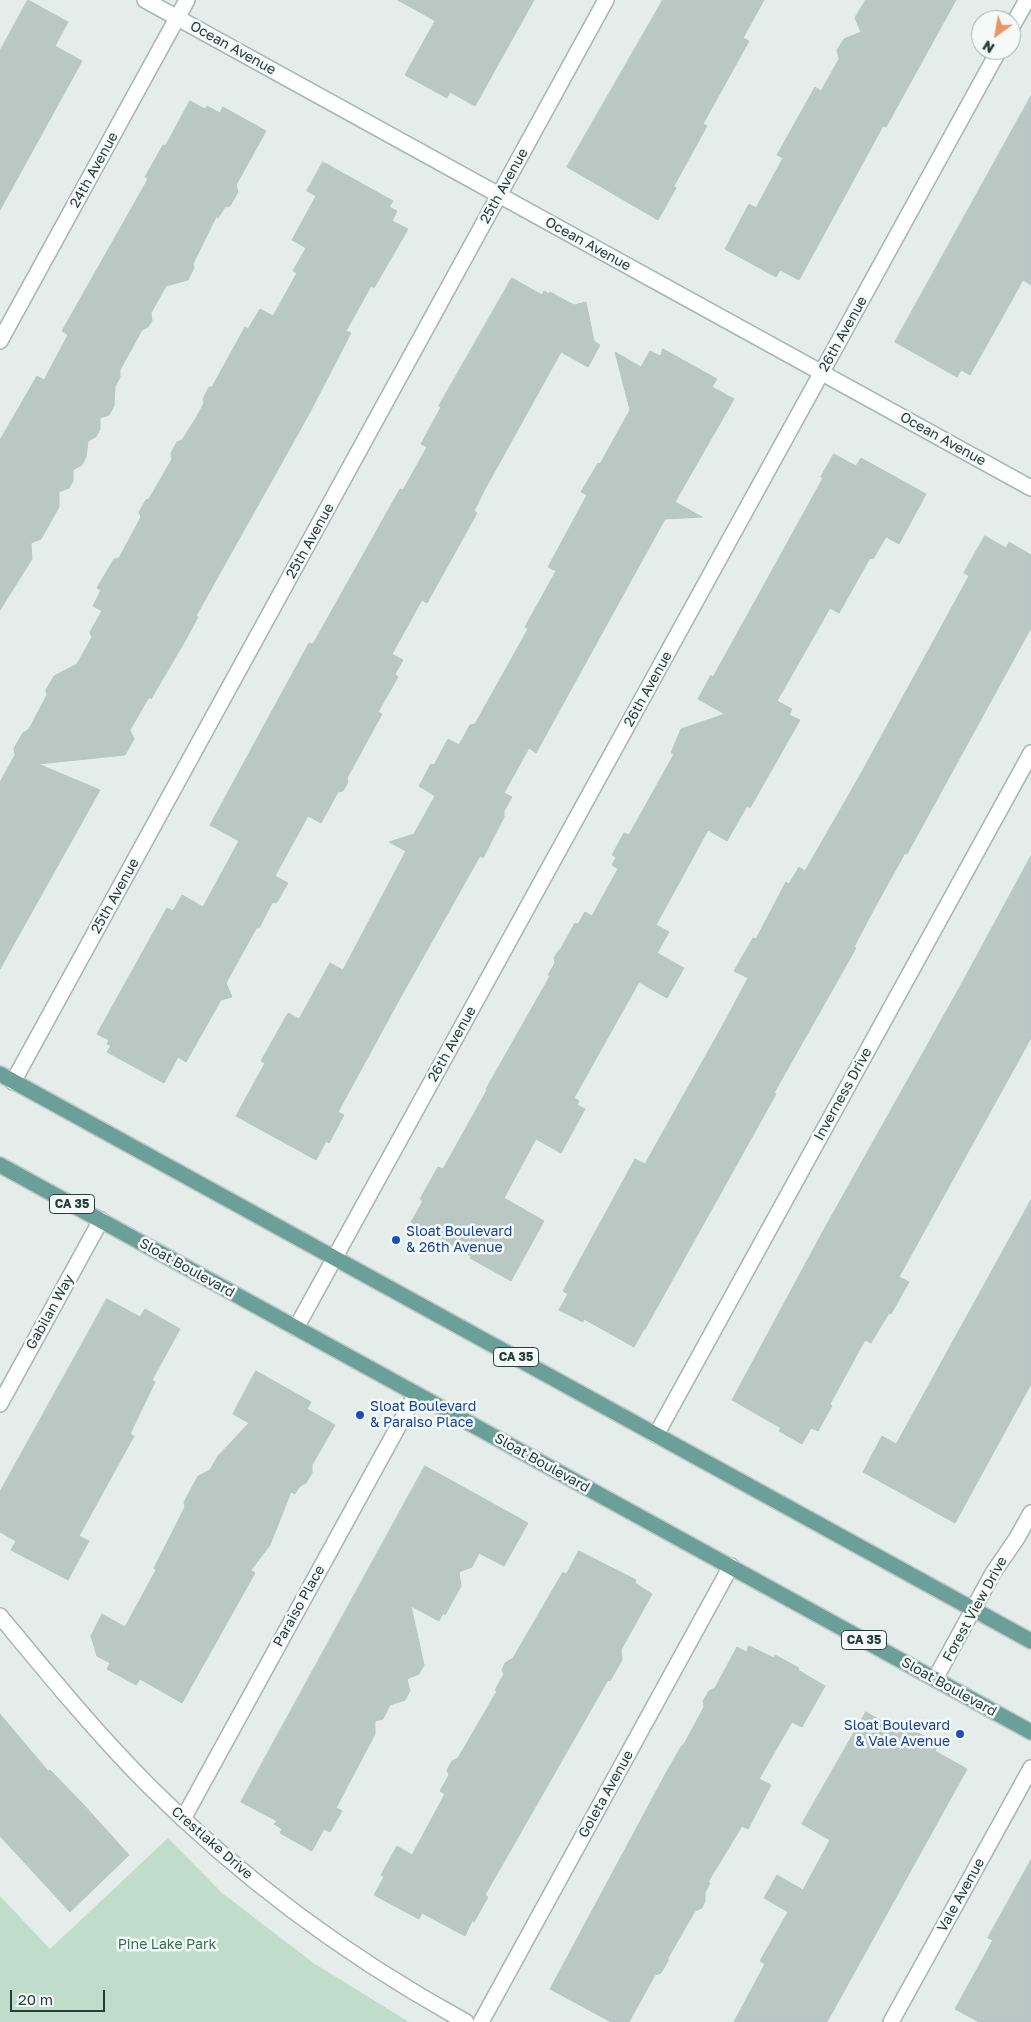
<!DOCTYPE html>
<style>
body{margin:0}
#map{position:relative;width:1031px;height:2022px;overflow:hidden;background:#e5edea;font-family:"Golos Text",sans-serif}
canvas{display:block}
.north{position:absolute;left:971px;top:10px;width:50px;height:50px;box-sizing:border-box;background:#f5faf8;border:1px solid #a1afac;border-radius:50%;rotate:212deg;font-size:14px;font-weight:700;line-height:20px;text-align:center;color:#243e3a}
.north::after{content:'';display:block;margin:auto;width:18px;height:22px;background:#eb9564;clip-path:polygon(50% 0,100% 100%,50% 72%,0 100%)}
.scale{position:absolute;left:10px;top:1990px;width:95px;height:22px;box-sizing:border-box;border:2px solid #243e3a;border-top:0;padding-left:6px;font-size:15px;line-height:18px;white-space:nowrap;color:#243e3a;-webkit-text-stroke:4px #f5faf8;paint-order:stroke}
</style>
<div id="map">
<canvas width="1031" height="2022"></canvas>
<div class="north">N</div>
<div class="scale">20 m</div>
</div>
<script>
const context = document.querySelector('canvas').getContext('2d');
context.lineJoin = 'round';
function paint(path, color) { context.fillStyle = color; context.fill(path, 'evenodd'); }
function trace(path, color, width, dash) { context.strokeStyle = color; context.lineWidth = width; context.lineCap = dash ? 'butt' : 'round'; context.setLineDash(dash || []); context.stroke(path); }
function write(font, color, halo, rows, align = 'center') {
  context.font = font + ' "Golos Text",sans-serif'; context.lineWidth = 5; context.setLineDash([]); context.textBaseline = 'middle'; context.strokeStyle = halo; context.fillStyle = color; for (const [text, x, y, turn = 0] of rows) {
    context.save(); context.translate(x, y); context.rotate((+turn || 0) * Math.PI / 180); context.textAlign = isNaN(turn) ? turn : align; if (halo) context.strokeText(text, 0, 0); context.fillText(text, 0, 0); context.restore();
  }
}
const green = new Path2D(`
 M 168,1838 L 222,1893 L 315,1964 L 409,2022 L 0,2022 L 0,1896 L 50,1949 Z`);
const building = new Path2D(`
 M 28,0 L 68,22 L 55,46 L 82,61 L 0,210 L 0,51 Z
 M 398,0 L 534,0 L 475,106 L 450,92 L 447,98 L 405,75 L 435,21 Z
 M 663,0 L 764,0 L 743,38 L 749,41 L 703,124 L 707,126 L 674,186 L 676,188 L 658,220 L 567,167 Z
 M 866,0 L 956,0 L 886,127 L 883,126 L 799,280 L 780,270 L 776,277 L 725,249 L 749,204 L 756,208 L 783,158 L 777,155 L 815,87 L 821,91 L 839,59 L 837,50 L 844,39 L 861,32 L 855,18 Z
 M 1031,96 L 1031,285 L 1023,280 L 970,375 L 961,370 L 957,377 L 895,342 Z
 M 190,101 L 205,109 L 207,106 L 220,113 L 223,107 L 266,131 L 236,185 L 238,192 L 230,206 L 225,207 L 218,218 L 216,217 L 193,264 L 194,268 L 188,280 L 166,286 L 151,313 L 152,321 L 148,327 L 142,330 L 120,370 L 120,377 L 115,387 L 114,406 L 109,415 L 100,418 L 100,429 L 96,437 L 88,441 L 86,457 L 82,465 L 73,470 L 73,481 L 69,488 L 59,492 L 59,507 L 41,539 L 31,543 L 32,559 L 0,610 L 0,440 L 37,376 L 44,380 L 68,335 L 62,331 L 148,179 L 145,177 L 163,145 L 165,146 Z
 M 323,162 L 393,201 L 389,207 L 397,211 L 392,221 L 408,229 L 374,288 L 371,286 L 346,331 L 351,333 L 309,414 L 196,616 L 198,617 L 185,641 L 151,699 L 149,697 L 130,730 L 134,739 L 125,755 L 38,764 L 100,790 L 0,969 L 0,782 L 15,755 L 14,748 L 23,733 L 29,729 L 47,695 L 46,690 L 54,676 L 77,664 L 92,637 L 90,632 L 102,611 L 93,606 L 101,590 L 97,588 L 114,559 L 119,558 L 141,517 L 139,512 L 146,500 L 149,499 L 172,459 L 171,453 L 177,442 L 182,440 L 196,418 L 204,403 L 203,399 L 209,387 L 212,387 L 245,327 L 248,329 L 260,309 L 273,316 L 297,273 L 293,271 L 306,248 L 292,240 L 316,196 L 307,191 Z
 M 512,278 L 542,295 L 544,291 L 549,294 L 550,292 L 574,305 L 586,302 L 594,341 L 600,345 L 588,367 L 561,352 L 485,489 L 474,511 L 477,513 L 427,603 L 422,600 L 392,654 L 403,660 L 395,674 L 398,677 L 378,712 L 382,714 L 347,778 L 348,782 L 343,791 L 338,792 L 321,823 L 308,816 L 275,876 L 288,883 L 277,902 L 272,903 L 259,928 L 257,927 L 226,983 L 232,997 L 221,1000 L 186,1062 L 178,1057 L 164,1083 L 107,1052 L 111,1046 L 107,1044 L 109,1040 L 97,1034 L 167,908 L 173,911 L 182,895 L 203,907 L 239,841 L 210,825 L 309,643 L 313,644 L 400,489 L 403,490 L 427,447 L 421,444 L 441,407 L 439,406 Z
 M 663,349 L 717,379 L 712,387 L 734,399 L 675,502 L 702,517 L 665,519 L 536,753 L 529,748 L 504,793 L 512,797 L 504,811 L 504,817 L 483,858 L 480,856 L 399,1000 L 338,1112 L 344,1115 L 329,1143 L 326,1141 L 316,1160 L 236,1116 L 265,1063 L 261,1061 L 288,1013 L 299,1019 L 330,963 L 343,970 L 406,851 L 389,842 L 414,834 L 435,796 L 419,786 L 431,764 L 434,765 L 448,739 L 459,745 L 470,725 L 475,724 L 528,629 L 525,627 L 556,571 L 548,567 L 587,495 L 581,492 L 598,463 L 600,464 L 630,410 L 615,352 L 641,367 L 650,351 L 660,356 Z
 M 834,454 L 856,466 L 861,458 L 926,494 L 899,544 L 886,537 L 873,559 L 870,558 L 839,613 L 830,608 L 777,701 L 792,709 L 789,715 L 800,720 L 750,808 L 747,806 L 727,841 L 708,830 L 656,925 L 669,932 L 657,953 L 684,968 L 667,998 L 639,982 L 574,1098 L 579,1101 L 577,1105 L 585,1109 L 561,1153 L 536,1139 L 504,1198 L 544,1221 L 511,1281 L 470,1258 L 471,1256 L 411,1222 L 423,1201 L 420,1199 L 438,1167 L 443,1169 L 487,1090 L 486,1089 L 550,976 L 548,975 L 555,963 L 554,958 L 558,951 L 560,950 L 575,923 L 578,924 L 585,912 L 592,916 L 618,869 L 612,865 L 616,857 L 612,855 L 624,833 L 629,835 L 674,754 L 671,753 L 681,729 L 725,714 L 698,699 L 711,675 L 713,677 L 764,585 L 823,478 L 821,477 Z
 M 985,536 L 1006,548 L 1009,542 L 1031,555 L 1031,628 L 923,825 L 907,854 L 905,853 L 874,909 L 854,947 L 856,948 L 774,1093 L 776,1094 L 645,1329 L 644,1329 L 634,1347 L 584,1319 L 583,1322 L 559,1310 L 568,1294 L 563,1291 L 635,1159 L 645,1164 L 724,1023 L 748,978 L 734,971 L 753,938 L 756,939 L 786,882 L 789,884 L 799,867 L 805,871 L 859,777 L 969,576 L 964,573 Z
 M 1031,856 L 1031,1038 L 899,1277 L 909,1282 L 891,1314 L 889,1313 L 871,1343 L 865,1340 L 830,1404 L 832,1406 L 818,1431 L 811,1428 L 802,1444 L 779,1431 L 781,1428 L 732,1400 L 822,1233 L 962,983 Z
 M 1031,1200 L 1031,1384 L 955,1523 L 863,1472 L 882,1436 L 896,1444 Z
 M 107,1299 L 140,1317 L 145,1309 L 180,1329 L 152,1380 L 155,1382 L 130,1434 L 134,1436 L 79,1536 L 89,1541 L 68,1580 L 11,1550 L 16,1541 L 0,1532 L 0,1492 Z
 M 256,1371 L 311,1402 L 307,1409 L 335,1425 L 312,1465 L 312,1473 L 306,1483 L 299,1487 L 295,1494 L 291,1492 L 270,1545 L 251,1570 L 255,1573 L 182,1703 L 140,1679 L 136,1685 L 107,1669 L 110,1663 L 97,1656 L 91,1636 L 102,1614 L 125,1627 L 156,1570 L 154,1568 L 185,1507 L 184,1502 L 198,1476 L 210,1470 L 218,1456 L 249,1423 L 233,1414 Z
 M 425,1466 L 528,1523 L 504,1566 L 479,1553 L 472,1567 L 459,1572 L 461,1586 L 445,1615 L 443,1613 L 439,1621 L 411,1606 L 424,1665 L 419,1674 L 407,1679 L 410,1691 L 405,1700 L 390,1705 L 383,1719 L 375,1721 L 375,1734 L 336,1808 L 342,1811 L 330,1832 L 324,1829 L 312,1851 L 280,1833 L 282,1829 L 274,1824 L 277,1821 L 241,1802 Z
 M 579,1551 L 636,1580 L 635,1583 L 652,1594 L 621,1650 L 622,1660 L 610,1681 L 608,1680 L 485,1895 L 488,1897 L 474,1922 L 472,1921 L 465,1936 L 422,1913 L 419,1919 L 374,1895 L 384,1877 L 381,1875 L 397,1846 L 412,1855 L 445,1794 L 440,1791 L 449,1775 L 447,1770 L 452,1761 L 458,1758 L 497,1691 L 495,1690 L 504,1674 L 502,1670 L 505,1663 L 513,1658 L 563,1572 L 566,1574 Z
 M 749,1646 L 774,1658 L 775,1655 L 799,1668 L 798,1670 L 825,1686 L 802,1727 L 792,1722 L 759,1779 L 771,1785 L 748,1829 L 742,1826 L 708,1882 L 710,1883 L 705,1893 L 705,1901 L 702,1908 L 695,1911 L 668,1958 L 668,1961 L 661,1973 L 655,1975 L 629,2022 L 611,2022 L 550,1989 L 666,1773 L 682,1745 L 683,1746 L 704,1707 L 703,1701 L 709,1691 L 715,1688 L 737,1647 L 746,1652 Z
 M 866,1712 L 904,1734 L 908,1727 L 938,1744 L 935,1751 L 967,1769 L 827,2022 L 734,2022 L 765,1964 L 760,1961 L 788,1912 L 764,1898 L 777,1875 L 803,1890 L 830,1840 L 802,1824 Z
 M 0,1714 L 48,1771 L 50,1770 L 83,1804 L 129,1855 L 70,1912 L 0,1836 Z
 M 1031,1860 L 1031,2022 L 979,2022 L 955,2009 L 993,1940 L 988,1938 Z`);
const street = new Path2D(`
 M 1011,28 L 1027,0
 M 0,341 L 187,0
 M 13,1082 L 606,0
 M 296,1328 L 999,50
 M 0,1404 L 101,1220
 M 656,1435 L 1031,753
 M 0,1616 C 48,1674 96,1733 149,1786 C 242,1879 351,1959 466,2022
 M 935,1679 L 993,1573 L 1017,1538 L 1031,1513
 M 183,1819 L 416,1394
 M 481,2022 L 731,1566
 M 891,2022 L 1031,1768`);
const secondary = new Path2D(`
 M 145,0 L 1031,488`);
const primary = new Path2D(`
 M 0,1074 L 1031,1641
 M 0,1165 L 1031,1732`);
const markers = [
 [396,1240,5,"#1a4fb4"],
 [360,1415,5,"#1a4fb4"],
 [960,1734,5,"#1a4fb4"]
];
const shields = [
 [72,1204,45],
 [516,1357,45],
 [864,1640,45]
];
const shieldNames = [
 ["CA 35",72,1204],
 ["CA 35",516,1357],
 ["CA 35",864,1640]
];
const streetNames = [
 ["Ocean Avenue",233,48,29],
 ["24th Avenue",94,170,-61],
 ["25th Avenue",504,186,-61],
 ["Ocean Avenue",588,244,29],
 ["26th Avenue",843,334,-61],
 ["Ocean Avenue",943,439,29],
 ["25th Avenue",310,541,-61],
 ["26th Avenue",648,689,-61],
 ["25th Avenue",115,896,-61],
 ["26th Avenue",452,1044,-61],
 ["Inverness Drive",843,1094,-61],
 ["Sloat Boulevard",187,1268,29],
 ["Gabilan Way",50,1312,-61],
 ["Sloat Boulevard",542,1463,29],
 ["Paraiso Place",299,1606,-61],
 ["Forest View Drive",975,1609,-61],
 ["Sloat Boulevard",949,1687,29],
 ["Goleta Avenue",606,1794,-61],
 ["Crestlake Drive",212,1843,41],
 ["Vale Avenue",961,1895,-61]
];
const transitNames = [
 ["Sloat Boulevard",406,1232],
 ["& 26th Avenue",406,1248],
 ["Sloat Boulevard",370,1407],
 ["& Paraiso Place",370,1423],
 ["Sloat Boulevard",950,1726,"right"],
 ["& Vale Avenue",950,1742,"right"]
];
const parkNames = [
 ["Pine Lake Park",167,1945]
];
paint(green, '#bfddca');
paint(building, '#bac8c4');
trace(building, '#b7c7c2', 1);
trace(street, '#a7b5b2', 18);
trace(secondary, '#a3b8b3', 18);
trace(primary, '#c2c9c8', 18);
trace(street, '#fff', 15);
trace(secondary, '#fff', 15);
trace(primary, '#6ba099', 15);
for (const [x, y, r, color] of markers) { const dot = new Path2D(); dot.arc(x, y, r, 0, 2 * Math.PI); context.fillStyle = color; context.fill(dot); trace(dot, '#f5faf8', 2); }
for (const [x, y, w] of shields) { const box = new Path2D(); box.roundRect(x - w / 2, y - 9.5, w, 19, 4); context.fillStyle = '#f5faf8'; context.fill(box); trace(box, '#243e3a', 1); }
write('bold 12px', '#243e3a', null, shieldNames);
write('14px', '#243e3a', '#f5faf8', streetNames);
write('14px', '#164399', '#f5faf8', transitNames, 'left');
write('14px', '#307352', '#f5faf8', parkNames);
</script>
